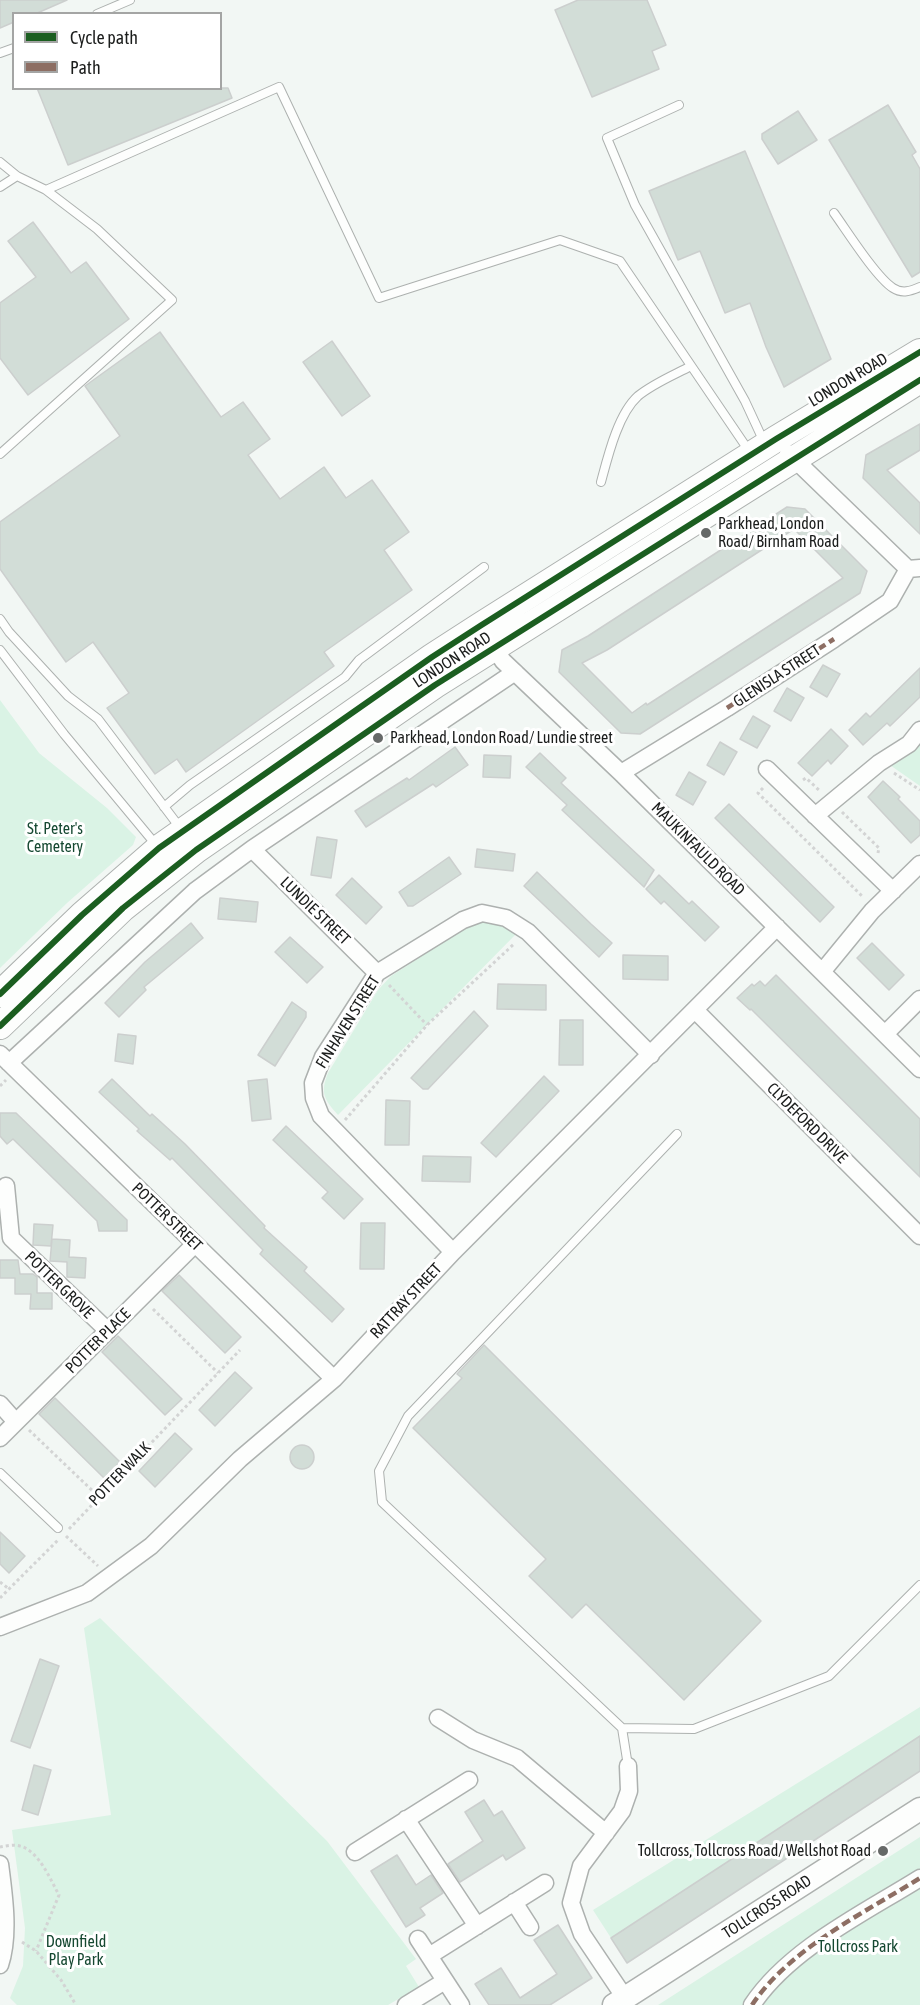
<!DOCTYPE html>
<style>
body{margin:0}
#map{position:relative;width:920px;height:2005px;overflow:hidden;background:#f2f7f4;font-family:"Asap Condensed",sans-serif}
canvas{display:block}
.legend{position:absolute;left:12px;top:12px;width:210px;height:78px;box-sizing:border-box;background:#fff;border:2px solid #a4a5a4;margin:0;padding:8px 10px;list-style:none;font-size:18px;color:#1b1d1c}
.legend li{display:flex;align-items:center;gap:12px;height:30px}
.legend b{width:30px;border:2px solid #a4a5a4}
</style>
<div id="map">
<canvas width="920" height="2005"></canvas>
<ul class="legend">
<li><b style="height:8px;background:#1b5e20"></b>Cycle path</li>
<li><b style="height:8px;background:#8d6e63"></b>Path</li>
</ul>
</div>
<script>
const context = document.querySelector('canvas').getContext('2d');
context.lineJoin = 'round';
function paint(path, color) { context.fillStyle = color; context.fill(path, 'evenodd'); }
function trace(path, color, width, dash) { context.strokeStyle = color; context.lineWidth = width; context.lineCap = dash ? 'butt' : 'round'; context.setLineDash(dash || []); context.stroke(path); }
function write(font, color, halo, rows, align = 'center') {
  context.font = font + ' "Asap Condensed",sans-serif'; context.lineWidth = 6; context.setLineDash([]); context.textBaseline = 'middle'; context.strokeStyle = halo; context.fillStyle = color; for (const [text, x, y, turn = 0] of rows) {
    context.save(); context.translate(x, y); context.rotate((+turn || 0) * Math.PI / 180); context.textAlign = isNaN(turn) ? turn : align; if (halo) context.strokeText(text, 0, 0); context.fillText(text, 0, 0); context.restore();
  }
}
const green = new Path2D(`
 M 0,700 L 39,753 L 107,808 L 136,837 L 133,845 L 67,903 L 0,968 Z
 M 920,735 L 920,786 L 887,763 Z
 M 476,921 L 497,924 L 517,933 L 338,1115 C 324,1099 320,1093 328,1073 L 378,990 L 391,976 Z
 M 100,1618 L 327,1841 L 416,1959 L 406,1966 L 419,1987 L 388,2005 L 17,2005 L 10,1998 L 23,1966 L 25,1928 L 12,1830 L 111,1815 L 84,1628 Z
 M 920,1707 L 920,1736 L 611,1938 L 593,1910 Z
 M 920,1837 L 920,2005 L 658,2005 Z`);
const building = new Path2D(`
 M 0,0 L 67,0 L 35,14 L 14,14 L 14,22 L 0,28 Z
 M 578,0 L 647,0 L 666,45 L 652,51 L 659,69 L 592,97 L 555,10 Z
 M 37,88 L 228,88 L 232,98 L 68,165 Z
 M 888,105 L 916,152 L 912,155 L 920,169 L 920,272 L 912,277 L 829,140 Z
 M 798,111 L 817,140 L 778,164 L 762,139 L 762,134 Z
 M 745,151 L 831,359 L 784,387 L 766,347 L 750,303 L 725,313 L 700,251 L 678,260 L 649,191 Z
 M 33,222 L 71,273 L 86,262 L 129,319 L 28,395 L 0,358 L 0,303 L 36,277 L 8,241 Z
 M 160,332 L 221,417 L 243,402 L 270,439 L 248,455 L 280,499 L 324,467 L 346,498 L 372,480 L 409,532 L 384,550 L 412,590 L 324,652 L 334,666 L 186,772 L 177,759 L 155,774 L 107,708 L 129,693 L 93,642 L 66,662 L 0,569 L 0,522 L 120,436 L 85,386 Z
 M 332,341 L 370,396 L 342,416 L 303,362 Z
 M 920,424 L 920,450 L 887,470 L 920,503 L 920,534 L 863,478 L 866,455 Z
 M 787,507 L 805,509 L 867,571 L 860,593 L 640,734 L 621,733 L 559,672 L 562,650 L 588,636 ZM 794,529 L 843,578 L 647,705 L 646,703 L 632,713 L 582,663 L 607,650 Z
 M 823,665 L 840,674 L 827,697 L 810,687 Z
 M 920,668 L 920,697 L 890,726 L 887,723 L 863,745 L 849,730 L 866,713 L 870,717 Z
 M 787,688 L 804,698 L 791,721 L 774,711 Z
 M 753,716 L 770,726 L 757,748 L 740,739 Z
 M 831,729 L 848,746 L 831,764 L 828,760 L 812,776 L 798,763 Z
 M 720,742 L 737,752 L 724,775 L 707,765 Z
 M 455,747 L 468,765 L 436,787 L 433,784 L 366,827 L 355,811 L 407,778 L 409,780 Z
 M 540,753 L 566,778 L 561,783 L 654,870 L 644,887 L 562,810 L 567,805 L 526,767 Z
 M 484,755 L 511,756 L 510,778 L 483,777 Z
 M 689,772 L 706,782 L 693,805 L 676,795 Z
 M 883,781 L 900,797 L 898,799 L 920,821 L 920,835 L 911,843 L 868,797 Z
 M 729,804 L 834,907 L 820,922 L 715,818 Z
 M 317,837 L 337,840 L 331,878 L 311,875 Z
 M 477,849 L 515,854 L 513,871 L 475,867 Z
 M 449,857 L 461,874 L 413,906 L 408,906 L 399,892 Z
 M 537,872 L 591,924 L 612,943 L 599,957 L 524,886 Z
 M 659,875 L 689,904 L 692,901 L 719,927 L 705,941 L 664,901 L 661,904 L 646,889 Z
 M 352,878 L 382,907 L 366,924 L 336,895 Z
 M 220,898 L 258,902 L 256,922 L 218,919 Z
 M 191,923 L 203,938 L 144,987 L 146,990 L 119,1017 L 105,1003 L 145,962 Z
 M 290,937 L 323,967 L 307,983 L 275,952 Z
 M 872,943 L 904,975 L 889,990 L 857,958 Z
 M 623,955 L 668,956 L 668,980 L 623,979 Z
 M 776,975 L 920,1119 L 920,1177 L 751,1009 L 750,1010 L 737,998 L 752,984 L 754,986 L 760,981 L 765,986 Z
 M 498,984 L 546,985 L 546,1010 L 497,1009 Z
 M 292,1002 L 306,1012 L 306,1017 L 275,1066 L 258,1055 Z
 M 474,1011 L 488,1026 L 428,1089 L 423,1089 L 411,1078 Z
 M 560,1020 L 583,1020 L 583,1065 L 559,1065 Z
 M 118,1034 L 136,1036 L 133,1064 L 115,1061 Z
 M 544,1076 L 559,1091 L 496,1157 L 481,1143 Z
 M 112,1079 L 150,1116 L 152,1114 L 185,1144 L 265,1226 L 264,1228 L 307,1267 L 304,1271 L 344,1309 L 332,1322 L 260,1254 L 263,1250 L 172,1158 L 170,1160 L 137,1131 L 139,1129 L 99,1092 Z
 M 267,1079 L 271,1119 L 252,1121 L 248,1081 Z
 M 386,1100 L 410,1101 L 409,1145 L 385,1145 Z
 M 0,1113 L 16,1113 L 127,1220 L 127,1231 L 99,1231 L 97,1221 L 13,1139 L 7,1144 L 0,1136 Z
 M 286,1126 L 363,1199 L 344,1219 L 322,1198 L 328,1192 L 273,1140 Z
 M 423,1156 L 471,1157 L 470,1182 L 422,1181 Z
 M 361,1223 L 385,1223 L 384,1269 L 360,1269 Z
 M 34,1224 L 53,1225 L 51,1246 L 33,1245 Z
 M 52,1239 L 70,1240 L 69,1257 L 86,1258 L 85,1278 L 67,1277 L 67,1262 L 50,1261 Z
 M 0,1260 L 18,1260 L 20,1274 L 33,1274 L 37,1277 L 37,1293 L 52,1293 L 52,1309 L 30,1309 L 31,1294 L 15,1294 L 15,1278 L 0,1278 Z
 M 179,1275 L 241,1337 L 225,1353 L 162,1291 Z
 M 118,1336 L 182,1399 L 165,1415 L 102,1352 Z
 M 484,1345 L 761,1621 L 684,1700 L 586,1604 L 572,1618 L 529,1576 L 546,1559 L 413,1428 L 462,1378 L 457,1374 Z
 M 235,1372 L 252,1388 L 215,1426 L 199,1410 Z
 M 55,1398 L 120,1462 L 104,1478 L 39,1414 Z
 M 175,1433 L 192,1449 L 155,1487 L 139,1471 Z
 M290 1457a12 12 0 1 1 24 0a12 12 0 1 1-24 0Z
 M 0,1532 L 25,1556 L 9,1573 L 0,1564 Z
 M 40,1659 L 59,1666 L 30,1748 L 11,1741 Z
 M 920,1736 L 920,1771 L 627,1963 L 611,1938 Z
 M 34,1765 L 51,1770 L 38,1815 L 22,1810 Z
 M 484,1800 L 494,1816 L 502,1811 L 525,1848 L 506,1860 L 503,1855 L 460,1882 L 448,1864 L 483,1841 L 465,1812 Z
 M 397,1855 L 416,1885 L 431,1875 L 443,1893 L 420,1908 L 425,1915 L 406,1927 L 371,1871 Z
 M 558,1925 L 592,1978 L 550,2005 L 489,2005 L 475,1984 L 501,1968 L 520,1998 L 557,1974 L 534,1940 Z`);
const path = new Path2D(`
 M 894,773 L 920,790
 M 803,780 L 806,778 L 820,791
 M 763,788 L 758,793 L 863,897
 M 842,812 L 879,848 L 878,853
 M 389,985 L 427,1025
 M 0,1086 L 6,1080
 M 345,1120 L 427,1025 L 515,943
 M 153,1309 L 218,1373
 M 29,1430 L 99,1497
 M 69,1529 L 240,1350
 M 66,1536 L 98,1566
 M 0,1582 L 9,1589
 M 0,1598 L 58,1540
 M 0,1847 C 6,1846 14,1844 20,1846 C 39,1851 50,1879 59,1895 L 36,1951
 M 22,1942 L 36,1951 L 61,1980 L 76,2005`);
const lane = new Path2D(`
 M 97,14 L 130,0
 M 0,53 L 14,48
 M 679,105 L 607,138 L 635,205 L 745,401 L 764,442
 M 0,162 L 17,176 L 46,190 L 97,229 L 172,300 L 0,454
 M 0,187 L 17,176
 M 46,190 L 279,87 L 379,298 L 560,240 L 620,261 L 749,451
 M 834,213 C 847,231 876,277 893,288 C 902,294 911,291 920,287
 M 601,482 C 608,456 618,414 638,396 C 654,383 674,375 691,366
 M 0,619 L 9,632 L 68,696 L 98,719 L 181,829
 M 0,650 L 64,734 L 157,846
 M 164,807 L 190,785 L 345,677 L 359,660 L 484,567
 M 0,1473 L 58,1528
 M 622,1728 L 694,1729 L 829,1676 L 920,1585
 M 628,1766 L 622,1728 L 382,1502 L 379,1471 L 408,1416 L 677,1134`);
const street = new Path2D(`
 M 788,453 L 908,569
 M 490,641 L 503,661 L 621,773 L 920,1069
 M 767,769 L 893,891
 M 621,773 L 727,708 L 834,639 L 890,601 L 908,569 L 920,568
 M 815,816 L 879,763 L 909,744 L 920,730
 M 252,849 L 377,973
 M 822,972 L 872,911 L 920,864
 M 695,1010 L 920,1236
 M 885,1034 L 920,999
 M 0,1054 L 334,1379
 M 9,1063 L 195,891 L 252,849 L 515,672
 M 6,1186 L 11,1238 L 108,1331
 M 453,1252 L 321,1116 L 314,1098 L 313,1083 L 323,1057 L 377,973 L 463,920 L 482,913 L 506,918 L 528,932 L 651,1055
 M 0,1404 L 16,1422
 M 0,1438 L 195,1244
 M 0,1627 L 87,1593 L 151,1546 L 240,1459 L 334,1379 L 453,1252 L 777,927
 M 438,1718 L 473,1740 L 517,1758 L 606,1833
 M 406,1819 L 477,1926
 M 355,1852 L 469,1780
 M 0,1864 C 4,1895 10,1935 0,1965
 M 514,1902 L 530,1927
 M 418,1939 L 461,2005
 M 429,1956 L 545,1883
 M 625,1998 L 582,1934 L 571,1903 L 581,1866 L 622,1811 L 629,1791 L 628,1766
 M 406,2005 L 445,1981
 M 752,2005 C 789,1949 864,1913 920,1878`);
const secondary = new Path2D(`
 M 614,2005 L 920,1809`);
const primary = new Path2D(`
 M 0,994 L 82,915 L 159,848 L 432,657 L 480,626 L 776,439 L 920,352
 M 0,1026 L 123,908 L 196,850 L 435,685 L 920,380`);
const quiet = new Path2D(`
 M 727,708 L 834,639
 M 752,2005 C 789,1949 864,1913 920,1878`);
const cycleway = new Path2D(`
 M 0,994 L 82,915 L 159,848 L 432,657 L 480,626 L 776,439 L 920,352
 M 0,1026 L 123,908 L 196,850 L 435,685 L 920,380`);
const markers = [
 [706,533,6,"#666968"],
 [378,738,6,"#666968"],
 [883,1851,6,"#666968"]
];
const streetNames = [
 ["LONDON ROAD",848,380,-31],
 ["LONDON ROAD",452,660,-33],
 ["GLENISLA STREET",777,676,-33],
 ["MAUKINFAULD ROAD",698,849,45],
 ["LUNDIE STREET",315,911,44],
 ["FINHAVEN STREET",348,1022,-58],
 ["CLYDEFORD DRIVE",807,1123,45],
 ["POTTER STREET",167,1217,44],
 ["POTTER GROVE",59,1285,44],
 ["RATTRAY STREET",406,1301,-47],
 ["POTTER PLACE",98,1341,-45],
 ["POTTER WALK",120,1474,-46],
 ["TOLLCROSS ROAD",767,1907,-33]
];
const poiNames = [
 ["Parkhead, London",718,524],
 ["Road/ Birnham Road",718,542],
 ["Parkhead, London Road/ Lundie street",390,738],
 ["Tollcross, Tollcross Road/ Wellshot Road",871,1851,"right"]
];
const parkNames = [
 ["St. Peter's",55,829],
 ["Cemetery",55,847],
 ["Downfield",76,1942],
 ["Play Park",76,1960],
 ["Tollcross Park",858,1947]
];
paint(green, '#daf3e5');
paint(building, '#d2ddd7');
trace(building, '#cccfce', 1.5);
trace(lane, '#adb1af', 10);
trace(street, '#adb1af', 19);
trace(secondary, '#adb1af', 25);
trace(primary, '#adb1af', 28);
trace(path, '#d3d4d4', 3, [3, 3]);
trace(lane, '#fdfefd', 8);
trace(street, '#fdfefd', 16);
trace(secondary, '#fdfefd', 22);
trace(primary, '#fdfefd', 26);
trace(quiet, '#8d6e63', 4.5, [9, 4.5]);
trace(cycleway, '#1b5e20', 6);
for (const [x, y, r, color] of markers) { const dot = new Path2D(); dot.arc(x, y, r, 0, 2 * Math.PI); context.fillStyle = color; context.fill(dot); trace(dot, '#fff', 2); }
write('16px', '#1b1d1c', '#fff', streetNames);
write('16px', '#1b1d1c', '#fff', poiNames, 'left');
write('16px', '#154831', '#fff', parkNames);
</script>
